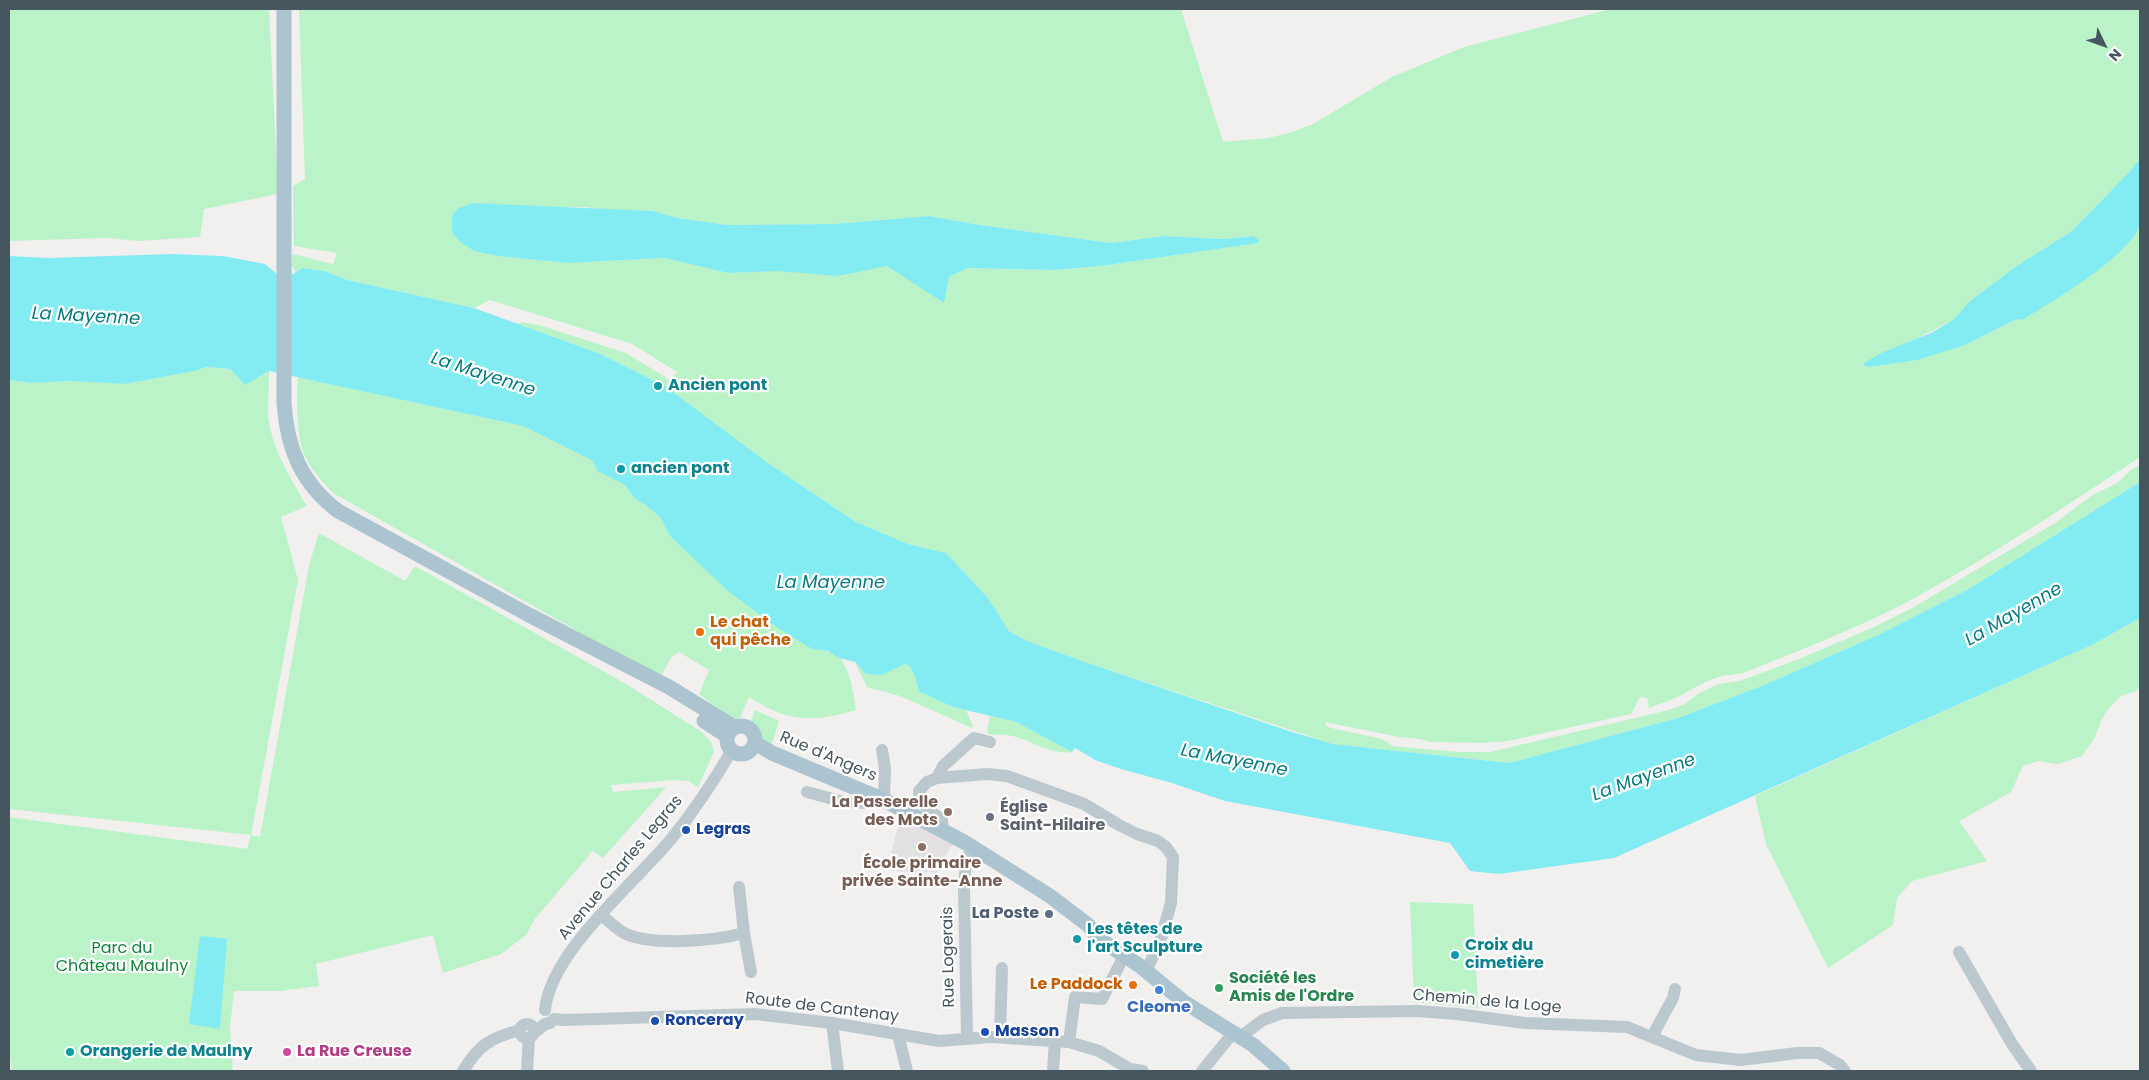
<!DOCTYPE html>
<meta charset="utf-8">
<style>
body{margin:0}
#map{position:relative;width:2149px;height:1080px;overflow:hidden;background:#f2efef;font-family:Poppins,sans-serif}
canvas{display:block}
.frame{position:absolute;inset:0;border:10px solid #45565e;pointer-events:none}
.north{position:absolute;left:2079px;top:20px;width:50px;height:50px;-webkit-text-stroke:4px #fff;paint-order:stroke;rotate:132deg;font-size:14px;font-weight:700;line-height:20px;text-align:center;color:#45565e}
.north::after{content:'';display:block;margin:auto;width:18px;height:22px;background:#45565e;clip-path:polygon(50% 0,100% 100%,50% 72%,0 100%)}
</style>
<div id="map">
<canvas width="2149" height="1080"></canvas>
<div class="frame"></div>
<div class="north">N</div>
</div>
<script>
const context = document.querySelector('canvas').getContext('2d');
context.lineJoin = 'round';
function paint(path, color) { context.fillStyle = color; context.fill(path, 'evenodd'); }
function trace(path, color, width, dash) { context.strokeStyle = color; context.lineWidth = width; context.lineCap = dash ? 'butt' : 'round'; context.setLineDash(dash || []); context.stroke(path); }
function write(font, color, halo, rows, align = 'center') {
  context.font = font + ' Poppins,sans-serif'; context.lineWidth = 4.5; context.setLineDash([]); context.textBaseline = 'middle'; context.strokeStyle = halo; context.fillStyle = color; for (const [text, x, y, turn = 0] of rows) {
    context.save(); context.translate(x, y); context.rotate((+turn || 0) * Math.PI / 180); context.textAlign = isNaN(turn) ? turn : align; if (halo) context.strokeText(text, 0, 0); context.fillText(text, 0, 0); context.restore();
  }
}
const education = new Path2D(`
 M 901,815 L 954,843 L 942,860 L 938,859 L 937,873 L 890,871 L 889,861 Z`);
const green = new Path2D(`
 M 9,9 L 269,9 L 278,194 L 204,209 L 200,237 L 139,241 L 106,238 L 9,241 Z
 M 299,9 L 1181,9 L 1223,142 L 1268,138 L 1289,133 L 1311,125 L 1392,77 L 1464,47 L 1611,9 L 2140,9 L 2140,161 L 2136,163 L 2131,170 L 2072,231 L 2015,267 L 1970,301 L 1953,320 L 1864,366 L 1869,367 C 1926,358 1966,347 2017,319 L 2132,238 L 2140,224 L 2140,457 C 2066,506 1991,556 1913,599 C 1859,628 1800,650 1743,673 L 1721,676 L 1703,683 L 1678,697 L 1649,708 L 1647,698 L 1640,697 L 1631,714 L 1508,741 L 1483,743 L 1430,742 L 1420,739 L 1399,737 L 1325,722 L 1327,727 L 1382,739 L 1393,746 L 1458,752 L 1490,752 L 1669,710 L 1685,704 L 1699,693 L 1719,684 L 1740,681 L 1799,659 L 1874,627 L 1914,607 L 2055,523 L 2091,496 L 2117,483 L 2131,470 L 2140,465 L 2140,482 L 1967,590 L 1878,635 L 1764,685 L 1678,718 L 1509,763 L 1333,744 L 1085,662 L 1027,641 L 1009,631 L 988,598 L 946,553 L 908,544 L 856,522 L 768,463 L 665,386 L 598,353 L 518,324 L 522,322 L 542,326 L 626,353 L 670,380 L 677,372 L 632,344 L 490,300 L 474,308 L 347,280 L 325,271 L 302,268 L 296,272 L 290,264 L 293,254 L 333,264 L 337,253 L 294,246 L 293,186 L 305,179 ZM 585,207 L 610,210 L 653,211 L 678,218 L 727,225 L 833,224 L 929,216 L 980,225 L 1111,243 L 1163,236 L 1224,239 L 1253,236 L 1257,243 L 1101,266 L 1054,270 L 968,268 L 949,277 L 944,302 L 887,266 L 728,273 L 664,258 L 568,263 L 498,256 L 452,232 L 452,216 L 457,209 Z
 M 205,367 L 230,369 L 245,385 L 269,371 C 269,385 268,400 268,414 C 270,445 291,480 307,506 L 281,517 L 298,580 L 251,835 L 260,837 L 309,565 L 319,533 L 405,581 L 415,566 L 626,684 L 702,732 L 711,742 L 714,752 L 698,787 L 688,781 L 673,780 L 611,785 L 613,792 L 666,787 L 603,858 L 592,850 L 591,853 L 534,920 L 526,935 L 501,954 L 443,973 L 433,935 L 316,964 L 319,986 L 280,991 L 234,991 L 230,1027 L 233,1071 L 12,1071 L 9,1050 L 9,817 L 247,849 L 251,835 L 9,809 L 9,380 L 31,383 L 71,381 L 125,384 L 195,371 Z
 M 298,377 L 523,426 L 593,461 L 597,471 L 625,485 L 634,498 L 645,505 L 659,516 L 670,536 L 812,649 C 821,650 832,651 839,657 C 850,669 854,694 856,710 C 812,723 787,722 749,697 L 739,720 L 728,716 L 699,694 L 709,670 L 679,652 L 671,658 L 662,674 L 650,672 L 333,493 C 322,481 309,467 303,452 C 297,435 296,396 298,377 Z
 M 2140,618 L 2140,685 L 2136,691 L 2121,696 L 2109,708 L 2102,719 L 2095,737 L 2082,756 L 2058,764 L 2038,761 L 2023,766 L 2011,792 L 1959,821 L 1987,861 L 1912,881 L 1897,898 L 1893,925 L 1828,968 L 1766,844 L 1755,796 L 2094,644 Z
 M 855,662 L 867,674 L 882,675 L 905,664 C 916,668 915,683 920,692 L 953,707 L 966,710 L 973,727 L 972,728 L 900,696 L 867,687 Z
 M 755,710 L 779,721 L 771,746 L 765,741 L 750,724 Z
 M 990,716 L 1016,722 L 1072,752 C 1050,756 1028,737 1006,735 C 999,734 994,736 987,733 Z
 M 1410,902 L 1473,904 L 1478,1008 L 1414,1002 Z`);
const water = new Path2D(`
 M 2140,161 C 2140,179 2144,205 2140,223 C 2135,253 2049,304 2022,320 L 2017,319 L 1965,345 L 1917,360 L 1869,367 L 1864,366 L 1864,363 L 1881,353 L 1931,333 L 1953,320 L 1970,301 L 2015,267 L 2072,231 L 2131,170 L 2136,163 Z
 M 472,203 L 653,211 L 678,218 L 727,225 L 833,224 L 929,216 L 980,225 L 1111,243 L 1163,236 L 1224,239 L 1253,236 L 1259,240 L 1258,243 L 1101,266 L 1054,270 L 968,268 L 949,277 L 944,303 L 887,266 L 838,276 L 779,271 L 728,273 L 664,258 L 568,263 L 498,256 L 474,251 L 459,241 L 452,232 L 452,216 L 457,209 Z
 M 172,254 L 223,256 L 265,264 L 277,274 L 293,274 L 302,268 L 325,271 L 347,280 L 474,308 L 598,353 L 665,386 L 768,463 L 856,522 L 908,544 L 946,553 L 988,598 L 1009,631 L 1027,641 L 1085,662 L 1289,731 L 1333,744 L 1509,763 L 1678,718 L 1764,685 L 1878,635 L 1967,590 L 2140,482 L 2140,618 L 2094,644 L 1614,858 L 1499,874 L 1470,871 L 1450,843 L 1225,801 L 1172,783 L 1121,769 L 1095,760 L 1075,748 L 1072,752 L 1016,722 L 953,707 L 920,692 C 915,683 916,668 905,664 L 882,675 L 866,674 L 855,662 L 839,658 L 828,651 L 812,649 L 778,628 L 729,592 L 670,536 L 659,516 L 645,505 L 634,498 L 625,485 L 597,471 L 593,461 L 523,426 L 269,371 L 245,385 L 230,369 L 206,367 L 195,371 L 125,384 L 71,381 L 31,383 L 9,380 L 9,256 L 49,258 Z
 M 200,936 L 227,939 L 220,1029 L 189,1024 Z`);
const minor = new Path2D(`
 M 882,750 L 885,768 L 884,800
 M 937,778 L 943,766 L 974,738 L 990,742
 M 807,792 L 844,802 L 867,803 L 870,795
 M 943,830 L 942,820 C 932,812 919,805 919,791 L 927,782 L 937,778 L 987,774 L 1007,776 L 1084,804 L 1119,825 L 1137,834 L 1158,841 L 1166,847 L 1173,857 L 1171,903 L 1160,942 L 1146,971
 M 601,915 C 609,921 617,930 626,934 C 653,946 715,941 744,933 L 739,887
 M 744,933 L 751,972
 M 1959,952 L 2012,1044 L 2031,1071
 M 545,1010 C 551,951 634,884 672,838 C 694,811 714,781 732,750
 M 554,1019 L 564,1020 L 755,1014 L 832,1023 L 939,1041 L 991,1037 L 1069,1042 L 1099,1051 L 1130,1069 L 1143,1071
 M 832,1023 L 838,1071
 M520 1031a7 7 0 1 1 14 0a7 7 0 1 1-14 0Z
 M 534,1033 L 545,1024 L 550,1023 L 554,1019
 M 898,1034 L 907,1071
 M 967,1037 L 964,887 L 966,862 L 972,847
 M 1000,1037 L 1002,968
 M 1240,1037 L 1263,1020 L 1282,1013 L 1416,1011 L 1457,1014 L 1525,1023 L 1627,1027 L 1696,1055 L 1741,1060 L 1797,1053 L 1819,1053 L 1840,1065 L 1845,1071
 M 1655,1037 L 1655,1031 L 1673,998 L 1675,989
 M 1069,1042 L 1075,997 L 1102,999 L 1124,956
 M 463,1071 C 479,1045 490,1038 520,1030
 M 527,1071 L 529,1038
 M 1053,1071 L 1055,1041
 M 1202,1071 L 1233,1033`);
const major = new Path2D(`
 M 284,9 L 284,403 C 287,448 301,483 338,511 L 529,615 L 669,687 L 734,727
 M 704,721 L 727,736
 M727 740a14 14 0 1 1 28 0a14 14 0 1 1-28 0Z
 M 755,743 L 772,753 L 884,800 L 966,843 L 1050,896 L 1088,925 L 1098,938 L 1140,966 L 1184,1002 L 1253,1045 L 1283,1071`);
const markers = [
 [658,386,5,"#0f9aa8"],
 [621,469,5,"#0f9aa8"],
 [700,632,5,"#e8710a"],
 [948,812,5,"#8d6e63"],
 [990,817,5,"#6b7280"],
 [686,830,5,"#1a4fb4"],
 [922,847,5,"#8d6e63"],
 [1049,914,5,"#5c6f8a"],
 [1077,939,5,"#0f9aa8"],
 [1455,955,5,"#0f9aa8"],
 [1133,985,5,"#e8710a"],
 [1219,988,5,"#2e9e5b"],
 [1159,990,5,"#3f7fe0"],
 [655,1021,5,"#1a4fb4"],
 [985,1032,5,"#1a4fb4"],
 [70,1052,5,"#0f9aa8"],
 [287,1052,5,"#d1479c"]
];
const cultureNames = [
 ["Ancien pont",668,386],
 ["ancien pont",631,469],
 ["Les têtes de",1087,930],
 ["l'art Sculpture",1087,948],
 ["Croix du",1465,946],
 ["cimetière",1465,964],
 ["Orangerie de Maulny",80,1052]
];
const foodNames = [
 ["Le chat",710,623],
 ["qui pêche",710,641],
 ["Le Paddock",1123,985,"right"]
];
const streetNames = [
 ["Rue d'Angers",828,757,23],
 ["Avenue Charles Legras",621,868,-50],
 ["Rue Logerais",949,957,-91],
 ["Chemin de la Loge",1487,1002,5],
 ["Route de Cantenay",822,1008,7]
];
const educationNames = [
 ["La Passerelle",938,803],
 ["des Mots",938,821],
 ["École primaire",922,864,"center"],
 ["privée Sainte-Anne",922,882,"center"]
];
const worshipNames = [
 ["Église",1000,808],
 ["Saint-Hilaire",1000,826]
];
const transitNames = [
 ["Legras",696,830],
 ["Ronceray",665,1021],
 ["Masson",995,1032]
];
const serviceNames = [
 ["La Poste",1039,914]
];
const parkNames = [
 ["Parc du",122,949],
 ["Château Maulny",122,967]
];
const leisureNames = [
 ["Société les",1229,979],
 ["Amis de l'Ordre",1229,997]
];
const shopNames = [
 ["Cleome",1159,1008]
];
const hotelNames = [
 ["La Rue Creuse",297,1052]
];
const waterNames = [
 ["La Mayenne",86,317,3],
 ["La Mayenne",483,375,18],
 ["La Mayenne",831,583],
 ["La Mayenne",2014,615,-30],
 ["La Mayenne",1234,761,11],
 ["La Mayenne",1644,778,-20]
];
paint(education, '#e3e0e1');
paint(green, '#baf3c7');
paint(water, '#83ecf3');
trace(minor, '#bbc9cf', 12);
trace(major, '#acc4d0', 15);
for (const [x, y, r, color] of markers) { const dot = new Path2D(); dot.arc(x, y, r, 0, 2 * Math.PI); context.fillStyle = color; context.fill(dot); trace(dot, '#fff', 2); }
write('bold 16px', '#0d838f', '#fff', cultureNames, 'left');
write('bold 16px', '#c56008', '#fff', foodNames, 'left');
write('16px', '#45565e', '#fff', streetNames);
write('bold 16px', '#785e54', '#fff', educationNames, 'right');
write('bold 16px', '#5b616d', '#fff', worshipNames, 'left');
write('bold 16px', '#164399', '#fff', transitNames, 'left');
write('bold 16px', '#4e5e75', '#fff', serviceNames, 'right');
write('16px', '#108639', '#fff', parkNames);
write('bold 16px', '#27864d', '#fff', leisureNames, 'left');
write('bold 16px', '#366cbe', '#fff', shopNames);
write('bold 16px', '#b23c85', '#fff', hotelNames, 'left');
write('italic 18px', '#067c84', '#fff', waterNames);
</script>
